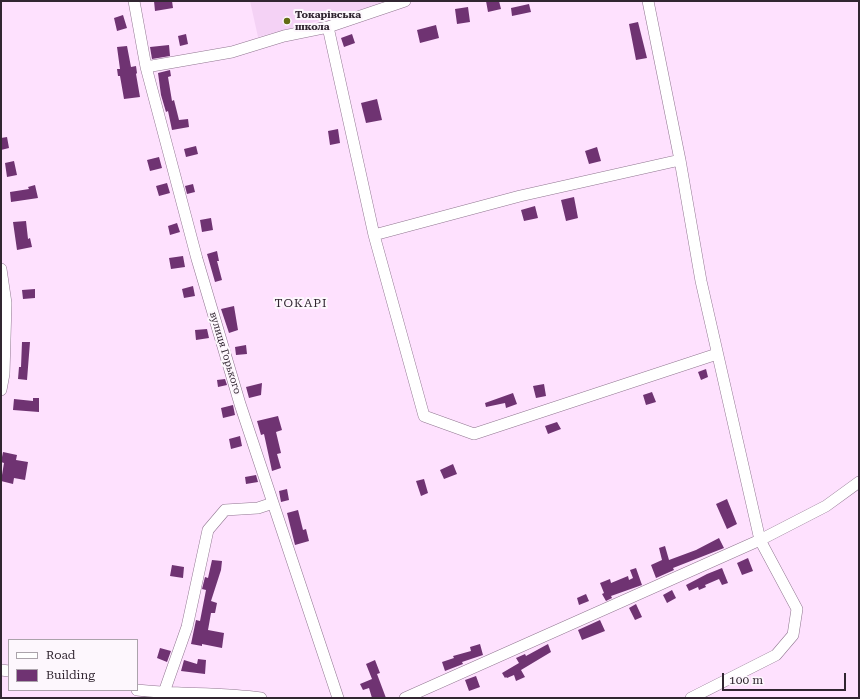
<!DOCTYPE html>
<meta charset="utf-8">
<style>
body{margin:0}
#map{position:relative;width:860px;height:699px;overflow:hidden;background:#fee1fe;font-family:"Roboto Serif",serif}
canvas{display:block}
.frame{position:absolute;inset:0;border:2px solid #312631;pointer-events:none}
.legend{position:absolute;left:8px;top:639px;width:130px;height:52px;box-sizing:border-box;background:#fdf7fd;border:1px solid #aba3ab;margin:0;padding:5px 7px;list-style:none;font-size:12px;color:#312631}
.legend li{display:flex;align-items:center;gap:8px;height:20px}
.legend b{width:20px;border:1px solid #aba3ab}
.scale{position:absolute;left:722px;top:673px;width:124px;height:18px;box-sizing:border-box;border:2px solid #312631;border-top:0;padding-left:5px;font-size:12px;line-height:14px;white-space:nowrap;color:#312631;-webkit-text-stroke:3px #fdf7fd;paint-order:stroke}
</style>
<div id="map">
<canvas width="860" height="699"></canvas>
<div class="frame"></div>
<ul class="legend">
<li><b style="height:5px;background:#fff"></b>Road</li>
<li><b style="height:11px;background:#6f3372"></b>Building</li>
</ul>
<div class="scale">100 m</div>
</div>
<script>
const context = document.querySelector('canvas').getContext('2d');
context.lineJoin = 'round';
function paint(path, color) { context.fillStyle = color; context.fill(path, 'evenodd'); }
function trace(path, color, width, dash) { context.strokeStyle = color; context.lineWidth = width; context.lineCap = dash ? 'butt' : 'round'; context.setLineDash(dash || []); context.stroke(path); }
function write(font, color, halo, rows, align = 'center') {
  context.font = font + ' "Roboto Serif",serif'; context.lineWidth = 4; context.setLineDash([]); context.textBaseline = 'middle'; context.strokeStyle = halo; context.fillStyle = color; for (const [text, x, y, turn = 0] of rows) {
    context.save(); context.translate(x, y); context.rotate((+turn || 0) * Math.PI / 180); context.textAlign = isNaN(turn) ? turn : align; if (halo) context.strokeText(text, 0, 0); context.fillText(text, 0, 0); context.restore();
  }
}
const built = new Path2D(`
 M 250,1 L 380,1 L 382,4 L 258,37 Z`);
const building = new Path2D(`
 M 154,1 L 172,1 L 173,8 L 155,11 Z
 M 486,1 L 499,1 L 501,9 L 488,12 Z
 M 529,4 L 531,12 L 512,16 L 511,8 Z
 M 468,7 L 470,22 L 457,24 L 455,9 Z
 M 123,15 L 127,28 L 117,31 L 114,18 Z
 M 638,22 L 647,58 L 636,60 L 629,24 Z
 M 436,25 L 439,38 L 420,43 L 417,30 Z
 M 186,34 L 188,44 L 180,46 L 178,36 Z
 M 352,34 L 355,43 L 344,47 L 341,38 Z
 M 169,45 L 170,56 L 152,59 L 150,47 Z
 M 127,46 L 131,67 L 136,66 L 137,73 L 136,74 L 140,97 L 124,99 L 120,76 L 118,76 L 117,69 L 120,69 L 117,47 Z
 M 170,70 L 171,76 L 168,77 L 172,101 L 174,100 L 179,120 L 188,119 L 189,127 L 172,130 L 168,111 L 166,112 L 161,95 L 158,73 Z
 M 377,99 L 382,120 L 366,123 L 361,103 Z
 M 338,129 L 340,143 L 330,145 L 328,131 Z
 M 7,137 L 9,148 L 1,150 L 1,138 Z
 M 196,146 L 198,154 L 186,157 L 184,149 Z
 M 597,147 L 601,161 L 589,164 L 585,151 Z
 M 159,157 L 162,168 L 150,171 L 147,160 Z
 M 14,161 L 17,175 L 7,177 L 5,163 Z
 M 167,183 L 170,193 L 159,196 L 156,186 Z
 M 193,184 L 195,192 L 187,194 L 185,186 Z
 M 35,185 L 38,198 L 11,202 L 10,192 L 29,189 L 28,187 Z
 M 574,197 L 578,218 L 566,221 L 561,200 Z
 M 535,206 L 538,218 L 524,221 L 521,210 Z
 M 211,218 L 213,230 L 202,232 L 200,220 Z
 M 26,221 L 28,239 L 30,238 L 32,247 L 17,250 L 13,222 Z
 M 177,223 L 180,232 L 170,235 L 168,226 Z
 M 217,251 L 219,261 L 217,261 L 222,280 L 215,282 L 207,254 Z
 M 183,256 L 185,267 L 171,269 L 169,258 Z
 M 193,286 L 195,296 L 184,298 L 182,289 Z
 M 35,289 L 35,298 L 23,299 L 22,290 Z
 M 234,306 L 238,330 L 229,333 L 221,309 Z
 M 207,329 L 209,338 L 196,340 L 195,330 Z
 M 22,342 L 30,342 L 27,380 L 18,379 L 19,367 L 21,367 Z
 M 246,345 L 247,354 L 236,355 L 235,347 Z
 M 706,369 L 708,377 L 701,380 L 698,372 Z
 M 225,379 L 227,385 L 218,387 L 217,380 Z
 M 262,383 L 261,395 L 249,398 L 246,387 Z
 M 544,384 L 546,396 L 536,398 L 533,386 Z
 M 652,392 L 656,402 L 646,405 L 643,395 Z
 M 513,393 L 517,404 L 506,408 L 505,403 L 486,407 L 485,403 Z
 M 33,398 L 39,398 L 39,412 L 13,410 L 14,399 L 33,401 Z
 M 233,405 L 235,415 L 223,418 L 221,408 Z
 M 278,416 L 282,430 L 276,432 L 281,453 L 277,454 L 281,468 L 272,471 L 264,434 L 261,435 L 257,421 Z
 M 557,422 L 561,429 L 548,434 L 545,426 Z
 M 240,436 L 242,446 L 231,449 L 229,439 Z
 M 3,452 L 17,455 L 16,460 L 28,462 L 25,480 L 14,478 L 13,484 L 1,481 L 4,463 L 1,462 Z
 M 453,464 L 457,474 L 444,479 L 440,470 Z
 M 256,475 L 258,482 L 246,484 L 245,477 Z
 M 424,479 L 428,493 L 421,496 L 416,481 Z
 M 287,489 L 289,500 L 281,502 L 279,491 Z
 M 727,499 L 737,524 L 727,529 L 716,504 Z
 M 298,510 L 303,530 L 306,529 L 309,541 L 295,545 L 287,513 Z
 M 719,538 L 724,548 L 673,568 L 674,570 L 656,578 L 651,565 L 662,560 L 659,548 L 665,546 L 669,560 L 696,550 Z
 M 748,558 L 753,571 L 742,575 L 737,563 Z
 M 212,560 L 222,561 L 221,570 L 211,601 L 217,603 L 215,613 L 211,613 L 208,630 L 224,633 L 222,648 L 202,644 L 202,646 L 191,644 L 196,620 L 200,621 L 206,590 L 202,589 L 205,577 L 208,578 Z
 M 172,565 L 184,567 L 183,578 L 170,576 Z
 M 636,568 L 642,585 L 611,596 L 612,598 L 606,601 L 602,594 L 604,593 L 600,583 L 610,579 L 611,583 L 628,576 L 629,580 L 633,578 L 630,570 Z
 M 722,568 L 728,583 L 722,585 L 719,579 L 705,585 L 706,587 L 699,590 L 698,587 L 689,591 L 686,585 L 707,574 Z
 M 672,590 L 676,598 L 667,603 L 663,595 Z
 M 586,594 L 589,601 L 579,605 L 577,598 Z
 M 636,604 L 642,617 L 635,620 L 629,608 Z
 M 600,620 L 605,631 L 582,640 L 578,630 Z
 M 480,644 L 483,655 L 462,662 L 463,664 L 445,671 L 442,662 L 454,658 L 453,656 L 471,651 L 470,647 Z
 M 548,644 L 551,652 L 521,670 L 525,677 L 516,681 L 514,675 L 507,678 L 506,677 L 505,678 L 502,673 L 519,663 L 516,658 L 525,654 L 526,656 Z
 M 160,648 L 171,651 L 167,662 L 157,658 Z
 M 198,659 L 206,660 L 205,674 L 181,671 L 184,660 L 197,664 Z
 M 375,660 L 380,673 L 377,674 L 386,698 L 372,698 L 369,688 L 363,690 L 360,684 L 372,679 L 366,664 Z
 M 476,676 L 480,687 L 469,691 L 465,680 Z`);
const minor = new Path2D(`
 M 134,1 L 146,67 L 197,259 L 240,404 L 338,698
 M 405,1 L 328,27 L 374,235 L 424,416 L 474,434 L 717,354
 M 648,1 L 680,160 L 701,281 L 760,540 L 797,609 L 793,635 L 776,655 L 691,698
 M 146,67 L 232,52 L 284,36 L 328,27
 M 374,235 L 520,196 L 680,160
 M 1,269 L 6,303 L 4,374 L 1,390
 M 1,670 L 9,671
 M 137,690 C 178,695 220,692 261,698
 M 162,698 L 187,627 L 208,530 L 225,510 L 258,508 L 273,503
 M 405,698 L 760,540 L 826,506 L 859,482`);
const markers = [
 [287,21,4,"#626c12"]
];
const poiNames = [
 ["Токарівська",295,15],
 ["школа",295,27]
];
const streetNames = [
 ["вулиця Горького",225,353,73]
];
const quarterNames = [
 ["ТОКАРІ",301,303]
];
paint(built, '#f4d2f5');
paint(building, '#6f3372');
trace(minor, '#907690', 12);
trace(minor, '#fff', 11);
for (const [x, y, r, color] of markers) { const dot = new Path2D(); dot.arc(x, y, r, 0, 2 * Math.PI); context.fillStyle = color; context.fill(dot); trace(dot, '#fdf7fd', 1.5); }
write('bold 10px', '#312631', '#fdf7fd', poiNames, 'left');
write('10px', '#312631', '#fdf7fd', streetNames);
context.letterSpacing = '1px';
write('12px', '#312631', '#fdf7fd', quarterNames);
context.letterSpacing = '0px';
</script>
